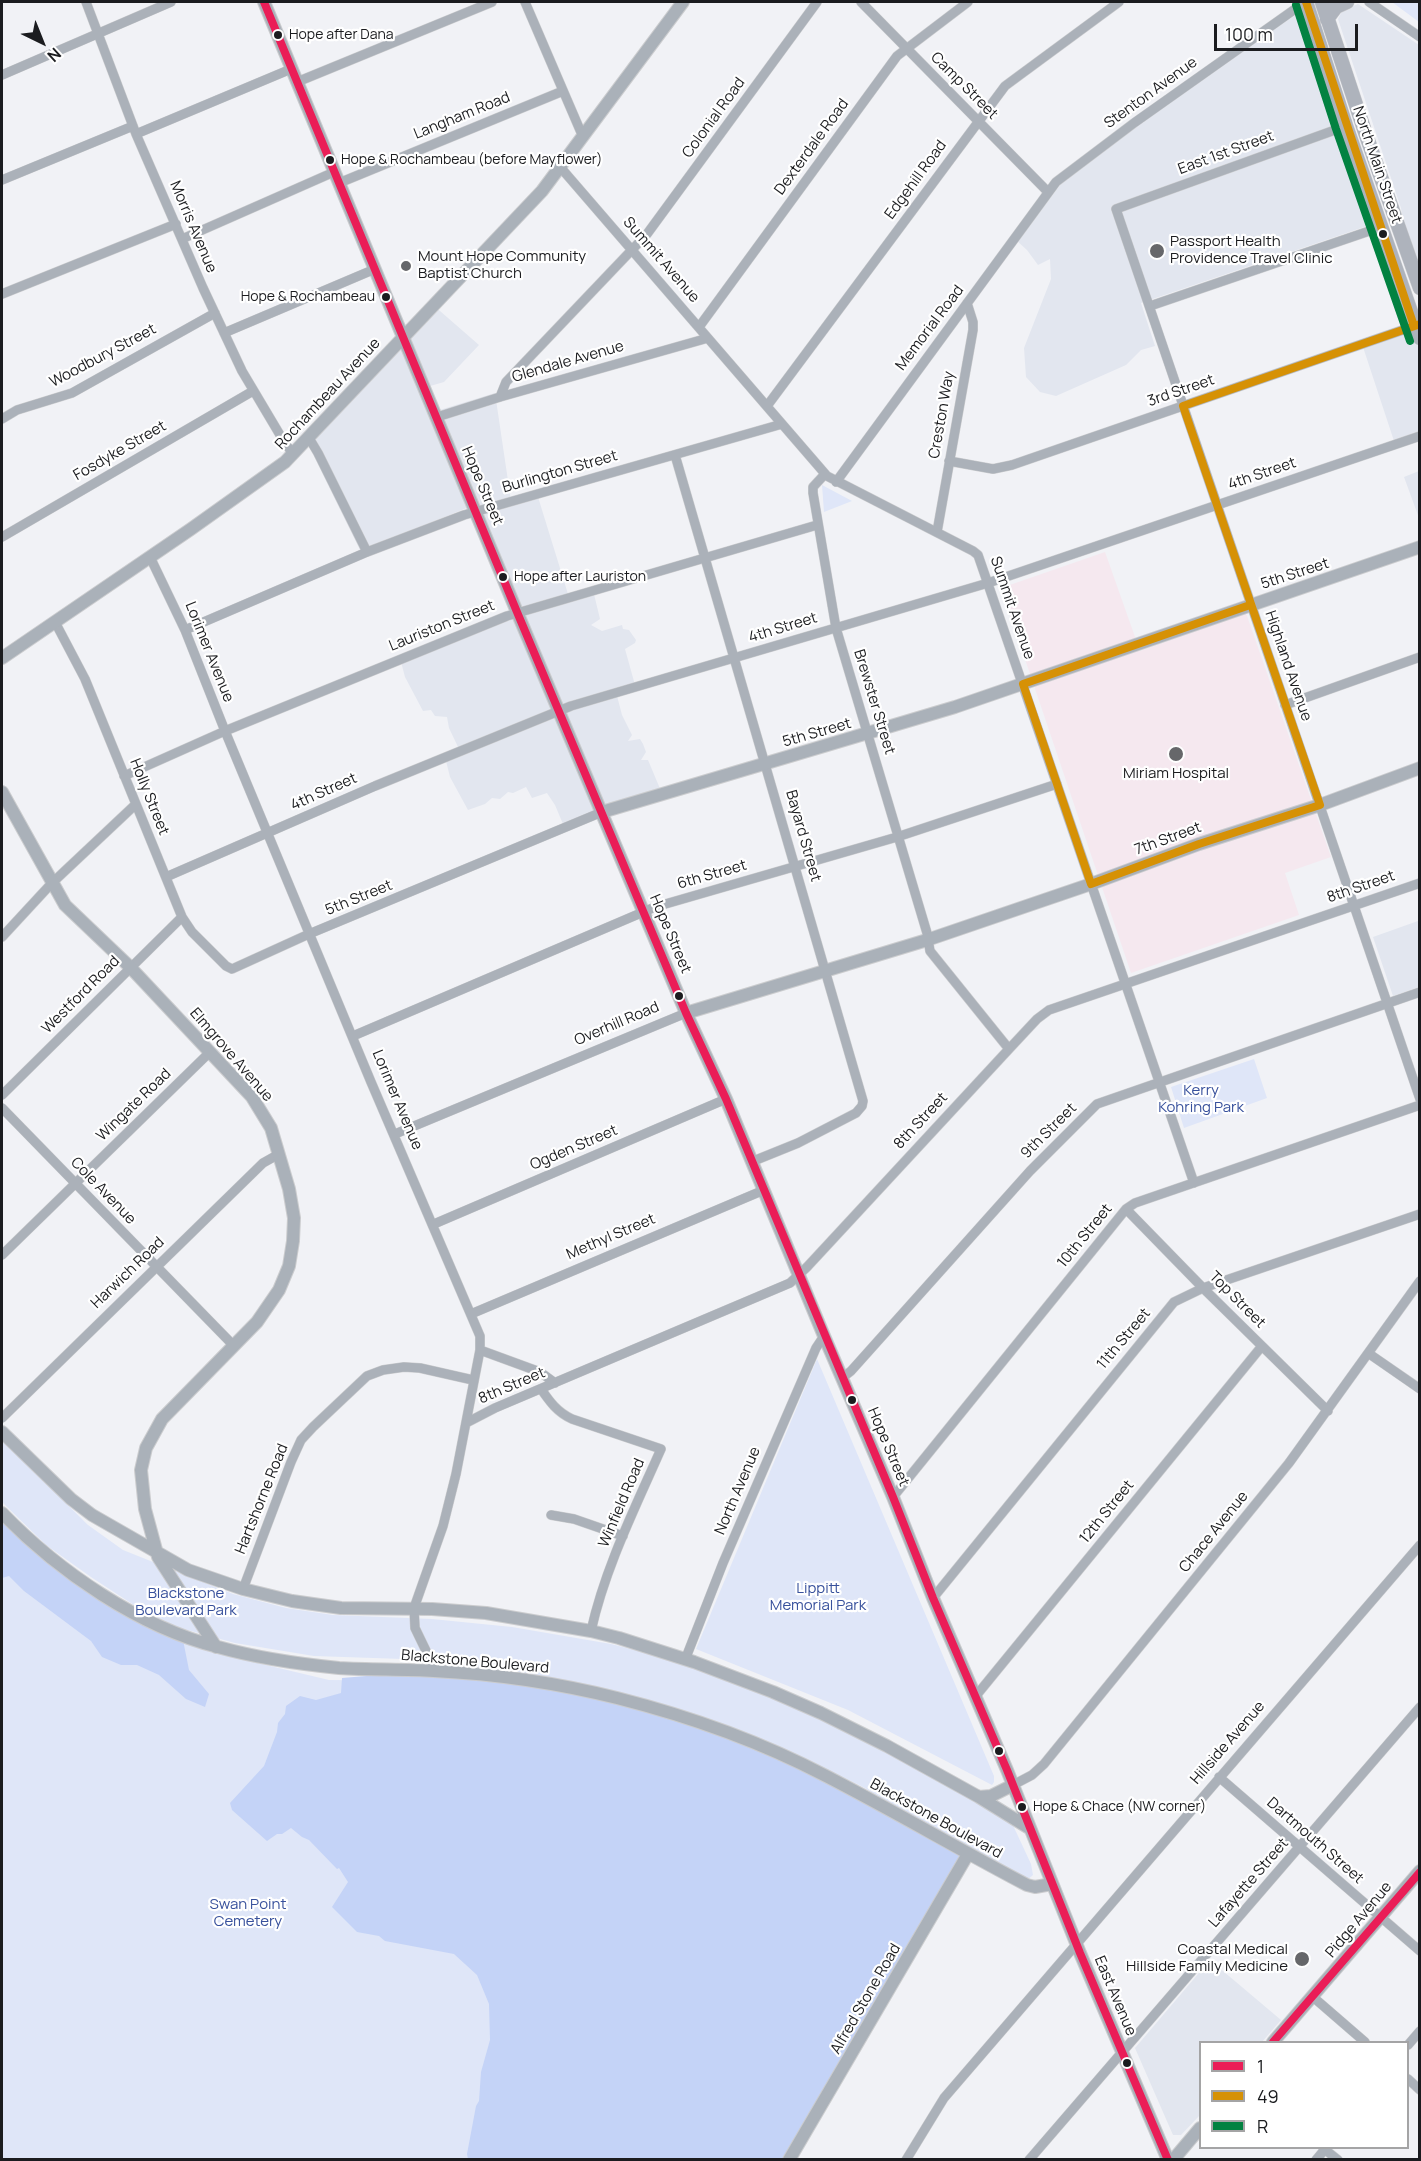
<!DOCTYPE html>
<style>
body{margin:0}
#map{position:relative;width:1421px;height:2161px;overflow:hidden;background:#f1f2f6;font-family:Manrope,sans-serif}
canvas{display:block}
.frame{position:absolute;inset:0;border:3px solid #1b1c1f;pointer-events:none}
.legend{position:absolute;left:1199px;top:2041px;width:210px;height:108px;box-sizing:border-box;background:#fff;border:2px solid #a4a4a5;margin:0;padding:8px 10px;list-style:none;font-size:18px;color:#1b1c1f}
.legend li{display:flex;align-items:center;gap:12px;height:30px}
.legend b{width:30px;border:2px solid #a4a4a5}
.north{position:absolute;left:12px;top:12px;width:60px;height:60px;-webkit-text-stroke:4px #fff;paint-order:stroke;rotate:137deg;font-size:16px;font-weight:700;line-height:24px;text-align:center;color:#1b1c1f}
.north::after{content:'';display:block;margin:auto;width:21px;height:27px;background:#1b1c1f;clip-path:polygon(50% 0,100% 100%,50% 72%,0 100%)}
.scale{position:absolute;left:1214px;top:24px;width:144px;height:27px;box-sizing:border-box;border:3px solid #1b1c1f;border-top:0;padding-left:8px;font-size:18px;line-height:21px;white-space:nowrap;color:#1b1c1f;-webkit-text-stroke:4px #fff;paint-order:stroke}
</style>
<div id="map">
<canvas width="1421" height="2161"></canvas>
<div class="frame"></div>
<ul class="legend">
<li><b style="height:8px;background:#ea1d57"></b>1</li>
<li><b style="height:8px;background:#d69105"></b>49</li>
<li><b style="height:8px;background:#028241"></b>R</li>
</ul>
<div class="north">N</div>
<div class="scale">100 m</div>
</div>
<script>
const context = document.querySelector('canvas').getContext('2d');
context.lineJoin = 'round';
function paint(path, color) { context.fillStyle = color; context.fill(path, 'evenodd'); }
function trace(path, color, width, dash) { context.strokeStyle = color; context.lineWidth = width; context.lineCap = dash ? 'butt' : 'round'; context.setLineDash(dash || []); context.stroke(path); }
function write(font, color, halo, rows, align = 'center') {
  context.font = font + ' Manrope,sans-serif'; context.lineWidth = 4.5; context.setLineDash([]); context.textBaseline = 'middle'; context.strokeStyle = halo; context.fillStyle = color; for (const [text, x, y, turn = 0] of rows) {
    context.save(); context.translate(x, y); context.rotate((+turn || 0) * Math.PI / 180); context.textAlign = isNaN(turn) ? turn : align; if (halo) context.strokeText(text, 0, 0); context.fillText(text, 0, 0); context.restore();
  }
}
const built = new Path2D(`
 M 1358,4 L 1419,45 L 1419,290 L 1407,254 L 1401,208 L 1338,19 L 1342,11 Z
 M 1297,14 L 1301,15 L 1373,219 L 1373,224 L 1141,303 L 1155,346 L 1141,350 L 1126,365 L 1056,396 L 1040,392 L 1026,377 L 1024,348 L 1051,279 L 1050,259 L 1038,265 L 1027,250 L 1017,241 L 1081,158 Z
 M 432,304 L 479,345 L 444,382 L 423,388 L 433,412 L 495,393 L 511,501 L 538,497 L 568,594 L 593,590 L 600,619 L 591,625 L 602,631 L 622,625 L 623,629 L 629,630 L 636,640 L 635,643 L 625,649 L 635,685 L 616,692 L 622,715 L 632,735 L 628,741 L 640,739 L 643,744 L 646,752 L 641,760 L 648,760 L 661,791 L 563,824 L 555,805 L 547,793 L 532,798 L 526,787 L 513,793 L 508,792 L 500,799 L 492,798 L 485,804 L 468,810 L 450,777 L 445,757 L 459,749 L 449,728 L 447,717 L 435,716 L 431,710 L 423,711 L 405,677 L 400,658 L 513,611 L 469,507 L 363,551 L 360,550 L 305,438 Z
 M 1412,328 L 1420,343 L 1419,436 L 1395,444 L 1362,344 Z
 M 1419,471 L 1419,518 L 1404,477 Z
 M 1418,921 L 1419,987 L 1393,996 L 1373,937 Z
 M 1210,1960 L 1281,2020 L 1262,2042 L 1200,2042 L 1200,2115 L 1181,2135 L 1173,2135 L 1135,2048 Z`);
const medical = new Path2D(`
 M 1105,552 L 1140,651 L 1246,613 L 1331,857 L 1285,873 L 1299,915 L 1131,973 L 1001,588 Z`);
const green = new Path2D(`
 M 1392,2 L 1419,2 L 1419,22 Z
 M 822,485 L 852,501 L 824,512 Z
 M 1254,1059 L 1267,1098 L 1184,1128 L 1171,1087 Z
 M 817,1359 L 994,1776 L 994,1782 L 992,1785 L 848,1710 L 696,1649 Z
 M 2,1440 L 88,1525 L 123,1550 L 233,1594 L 286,1608 L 333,1615 L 432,1619 L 512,1627 L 611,1644 L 662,1657 L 710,1673 L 774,1698 L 880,1747 L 1011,1821 L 1031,1864 L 1033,1875 L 1026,1881 L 861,1786 L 801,1757 L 749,1737 L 539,1677 L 403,1659 L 314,1656 L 235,1643 L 180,1628 L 143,1611 L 91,1577 L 46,1545 L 2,1502 Z
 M 2,1528 L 89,1594 L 203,1650 L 329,1680 L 455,1681 L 778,2159 L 2,2159 Z`);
const forest = new Path2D(`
 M 2,1518 L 60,1566 L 182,1635 L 189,1670 L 209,1694 L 205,1707 L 186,1699 L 159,1675 L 137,1665 L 121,1665 L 102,1657 L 91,1641 L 24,1591 L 9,1576 L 2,1578 Z
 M 378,1675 L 450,1677 L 586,1688 L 791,1759 L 965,1853 L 786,2159 L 468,2159 L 467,2154 L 476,2106 L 479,2101 L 481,2072 L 490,2040 L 489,2004 L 477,1975 L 454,1954 L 385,1941 L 379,1936 L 357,1932 L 332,1907 L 348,1882 L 339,1868 L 337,1869 L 309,1840 L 302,1837 L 291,1828 L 282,1834 L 277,1834 L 267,1841 L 232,1810 L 230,1803 L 264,1766 L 277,1732 L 278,1723 L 285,1714 L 286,1706 L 300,1696 L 316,1700 L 341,1693 L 342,1678 Z`);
const street = new Path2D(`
 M 86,2 L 136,134 L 203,288 L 242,371 L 286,445 L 293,453
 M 525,2 L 583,137
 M 861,2 L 1048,192
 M 1369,2 L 1420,37
 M 2,75 L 171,2
 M 297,82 L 492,2
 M 1346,126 L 1116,209 L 1420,1099
 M 136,134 L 291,69
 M 561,168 L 827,476 L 973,551 L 978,555 L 1194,1183
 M 2,180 L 133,126
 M 339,183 L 563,91
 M 182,239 L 334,172
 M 2,294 L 176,224
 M 1150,306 L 1381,227
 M 699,327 L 897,56 L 968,2
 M 224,333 L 375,269
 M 500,397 L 506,382 L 647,234 L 817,2
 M 767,406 L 1005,86 L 1119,2
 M 437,417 L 500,397 L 708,338
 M 2,419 L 17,410 L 72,393 L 215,313
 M 309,438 L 318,453 L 367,552
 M 675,455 L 863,1101 L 862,1106 L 856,1113 L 798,1143 L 751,1162
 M 949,461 L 993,469 L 1012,465 L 1420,324
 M 825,474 L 813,487 L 813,493 L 836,628 L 927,933 L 930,951 L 1009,1049
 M 836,482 L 1056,182 L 1134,123 L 1305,2
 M 937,532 L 973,330 L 973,322 L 967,303
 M 2,537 L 253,391
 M 150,557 L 185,630 L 225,731 L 371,1082 L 480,1336 L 480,1350 L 456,1474 L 443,1526 L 414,1608 L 415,1628 L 429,1657 L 433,1671
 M 55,622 L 85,679 L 182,917 L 192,932 L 226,966 L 232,969 L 309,934 L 602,812
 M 185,630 L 367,552 L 464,515 L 782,424
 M 1285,705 L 1420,657
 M 124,776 L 225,731 L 507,616 L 817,525
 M 166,877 L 375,786 L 571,706 L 988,583 L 1420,436
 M 2,937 L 51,884 L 136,804
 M 353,1036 L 655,907 L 897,837 L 1057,784
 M 2,1095 L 182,917
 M 2,1108 L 234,1346
 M 395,1134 L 686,1013
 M 1126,1209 L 1203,1288 L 1328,1411
 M 434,1224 L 726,1099
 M 2,1255 L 210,1052
 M 471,1314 L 764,1190
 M 480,1350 L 540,1372 L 555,1383
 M 1368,1353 L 1420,1389
 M 842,1378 L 851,1371 L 1030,1171 L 1097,1104 L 1420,992
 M 541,1389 C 550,1402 557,1412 572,1419 L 661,1449 C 635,1508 605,1568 591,1631
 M 2,1418 L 263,1163 L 279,1154
 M 466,1423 L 495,1408 L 790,1283 L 807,1267 L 1009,1049 L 1037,1019 L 1049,1010 L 1420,883
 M 893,1497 L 1126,1209 L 1135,1203 L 1420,1105
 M 551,1515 L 574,1519 L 623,1536
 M 243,1589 L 291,1462 L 301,1440 L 313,1427 L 367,1376 L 383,1370 L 404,1367 L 420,1368 L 473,1380
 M 933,1598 L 1174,1302 L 1203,1288 L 1420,1214
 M 685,1660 L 723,1563 L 816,1348 L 824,1336
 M 975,1697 L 1262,1346
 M 1219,1777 L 1420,1951
 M 1013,1785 L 1032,1775 L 1044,1764 L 1289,1463 L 1420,1281
 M 1313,1997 L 1365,2042
 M 1408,2045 L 1420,2031
 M 1408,2079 L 1420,2090
 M 1323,2148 L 1338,2160
 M 906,2160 L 944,2098 L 1420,1545
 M 1029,2160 L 1420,1707
 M 1316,2160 L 1326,2148`);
const secondary = new Path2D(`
 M 264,2 L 517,612 L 686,1013 L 726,1099 L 824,1336 L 893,1497 L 933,1598 L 1007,1770 L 1080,1953 L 1168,2160
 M 2,658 L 191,529 L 285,462 L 542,191 L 683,2
 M 2,792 L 65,905 L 130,967 L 252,1097 L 271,1128 L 289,1189 L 294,1218 L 293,1241 L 289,1266 L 279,1290 L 257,1322 L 162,1419 L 146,1448 L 141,1470 L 145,1509 L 158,1557 L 216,1647
 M 602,812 L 955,707 L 1420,547
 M 686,1013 L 927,940 L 1091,884 L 1199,844 L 1320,805 L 1420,768
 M 2,1432 L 71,1499 L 92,1515 L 188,1570 L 243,1589 L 292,1601 L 341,1608 L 432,1609 L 486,1613 L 591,1631 L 619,1638 L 694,1662 L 773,1692 L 821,1713 L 887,1746 L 979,1797 L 1029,1828
 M 2,1513 C 58,1571 139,1627 218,1647 C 257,1658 299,1664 339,1668 C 371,1670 403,1669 434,1671 C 496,1674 557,1683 617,1698 C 688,1716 761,1742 826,1776 C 894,1811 960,1850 1027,1885 L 1035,1887 L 1052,1884
 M 979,1797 L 991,1796 L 1013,1785
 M 1273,2042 L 1420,1871
 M 789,2160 L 968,1854
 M 1173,2160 L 1200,2128`);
const primary = new Path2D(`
 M 1306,2 L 1346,126 L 1420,338
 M 1322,2 L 1365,132 L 1420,288
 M 1327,19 L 1336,7 L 1347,2`);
const bus1 = new Path2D(`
 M 264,2 L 517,612 L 686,1013 L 726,1099 L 893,1497 L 933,1598 L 1007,1770 L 1080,1953 L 1168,2160
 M 1273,2042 L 1420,1872`);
const bus2 = new Path2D(`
 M 1306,2 L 1414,326
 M 1183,406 L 1320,805 L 1199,844 L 1091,884 L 1023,684 L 1250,605
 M 1183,406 L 1420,324`);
const bus3 = new Path2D(`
 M 1296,5 L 1336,129 L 1410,341`);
const markers = [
 [278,35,5,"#1b1c1f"],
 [330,160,5,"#1b1c1f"],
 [1383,234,5,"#1b1c1f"],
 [1157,251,8,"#66676a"],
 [406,266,6,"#66676a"],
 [386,297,5,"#1b1c1f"],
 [503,577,5,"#1b1c1f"],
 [1176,754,8,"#66676a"],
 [679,996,5,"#1b1c1f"],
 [852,1400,5,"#1b1c1f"],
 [999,1751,5,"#1b1c1f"],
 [1022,1807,5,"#1b1c1f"],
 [1302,1959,8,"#66676a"],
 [1127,2063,5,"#1b1c1f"]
];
const busNames = [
 ["Hope after Dana",289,35],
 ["Hope & Rochambeau (before Mayflower)",341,160],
 ["Hope & Rochambeau",375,297,"right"],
 ["Hope after Lauriston",514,577],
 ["Hope & Chace (NW corner)",1033,1807]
];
const streetNames = [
 ["Camp Street",964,86,45],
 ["Stenton Avenue",1151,93,-36],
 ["Langham Road",462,116,-22],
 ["Colonial Road",714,118,-54],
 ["Dexterdale Road",812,147,-54],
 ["East 1st Street",1226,153,-20],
 ["North Main Street",1377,165,71],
 ["Edgehill Road",916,180,-54],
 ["Morris Avenue",193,227,67],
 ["Summit Avenue",661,260,49],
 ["Memorial Road",930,328,-53],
 ["Woodbury Street",103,356,-28],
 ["Glendale Avenue",568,362,-16],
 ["3rd Street",1181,391,-19],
 ["Rochambeau Avenue",328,394,-47],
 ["Creston Way",942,415,-80],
 ["Fosdyke Street",120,451,-30],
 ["Burlington Street",560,472,-16],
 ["4th Street",1262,474,-19],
 ["Hope Street",482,486,67],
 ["5th Street",1295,574,-18],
 ["Summit Avenue",1012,608,71],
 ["Lauriston Street",442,626,-22],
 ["4th Street",783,628,-17],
 ["Lorimer Avenue",209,652,68],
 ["Highland Avenue",1288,666,71],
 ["Brewster Street",874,702,73],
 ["5th Street",817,733,-16],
 ["4th Street",324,792,-24],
 ["Holly Street",149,797,68],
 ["Bayard Street",803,836,74],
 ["7th Street",1168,839,-20],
 ["6th Street",712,875,-16],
 ["8th Street",1361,887,-19],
 ["5th Street",359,898,-22],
 ["Hope Street",670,934,67],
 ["Westford Road",81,995,-45],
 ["Overhill Road",617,1024,-23],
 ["Elmgrove Avenue",231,1055,49],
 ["Lorimer Avenue",397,1100,67],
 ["Wingate Road",134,1105,-44],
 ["8th Street",921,1121,-47],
 ["9th Street",1049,1131,-45],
 ["Ogden Street",574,1148,-23],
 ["Cole Avenue",103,1191,46],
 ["10th Street",1085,1236,-51],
 ["Methyl Street",611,1237,-23],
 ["Harwich Road",128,1273,-44],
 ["Top Street",1237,1300,45],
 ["11th Street",1124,1339,-50],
 ["8th Street",512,1386,-23],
 ["Hope Street",888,1447,67],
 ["North Avenue",738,1491,-67],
 ["Hartshorne Road",262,1499,-68],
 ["Winfield Road",622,1503,-67],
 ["12th Street",1107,1512,-51],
 ["Chace Avenue",1214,1532,-51],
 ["Blackstone Boulevard",475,1662,5],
 ["Hillside Avenue",1228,1743,-49],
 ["Blackstone Boulevard",936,1819,29],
 ["Dartmouth Street",1315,1841,41],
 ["Lafayette Street",1249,1883,-49],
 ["Pidge Avenue",1359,1920,-50],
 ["East Avenue",1115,1996,67],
 ["Alfred Stone Road",866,1999,-60]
];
const poiNames = [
 ["Passport Health",1170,242],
 ["Providence Travel Clinic",1170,259],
 ["Mount Hope Community",418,257],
 ["Baptist Church",418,274],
 ["Miriam Hospital",1176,774,"center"],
 ["Coastal Medical",1288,1950,"right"],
 ["Hillside Family Medicine",1288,1967,"right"]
];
const parkNames = [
 ["Kerry",1201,1091],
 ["Kohring Park",1201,1108],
 ["Lippitt",818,1589],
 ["Memorial Park",818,1606],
 ["Blackstone",186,1594],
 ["Boulevard Park",186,1611],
 ["Swan Point",248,1905],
 ["Cemetery",248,1922]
];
paint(built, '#e2e6ef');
paint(medical, '#f5e8ef');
paint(green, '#dfe6f8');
paint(forest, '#c4d3f7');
trace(street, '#cbccce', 10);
trace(secondary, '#cbccce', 14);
trace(primary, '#cbccce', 15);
trace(street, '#abb1b9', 9);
trace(secondary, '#aab1b9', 12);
trace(primary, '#aeb3bc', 14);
trace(bus1, '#ea1d57', 8);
trace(bus2, '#d69105', 8);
trace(bus3, '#028241', 8);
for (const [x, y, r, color] of markers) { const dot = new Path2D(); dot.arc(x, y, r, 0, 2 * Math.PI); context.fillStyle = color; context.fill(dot); trace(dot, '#fff', 2); }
write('14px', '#1b1c1f', '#fff', busNames, 'left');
write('15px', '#1b1c1f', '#fff', streetNames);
write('15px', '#1b1c1f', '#fff', poiNames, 'left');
write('15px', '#38519c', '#fff', parkNames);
</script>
